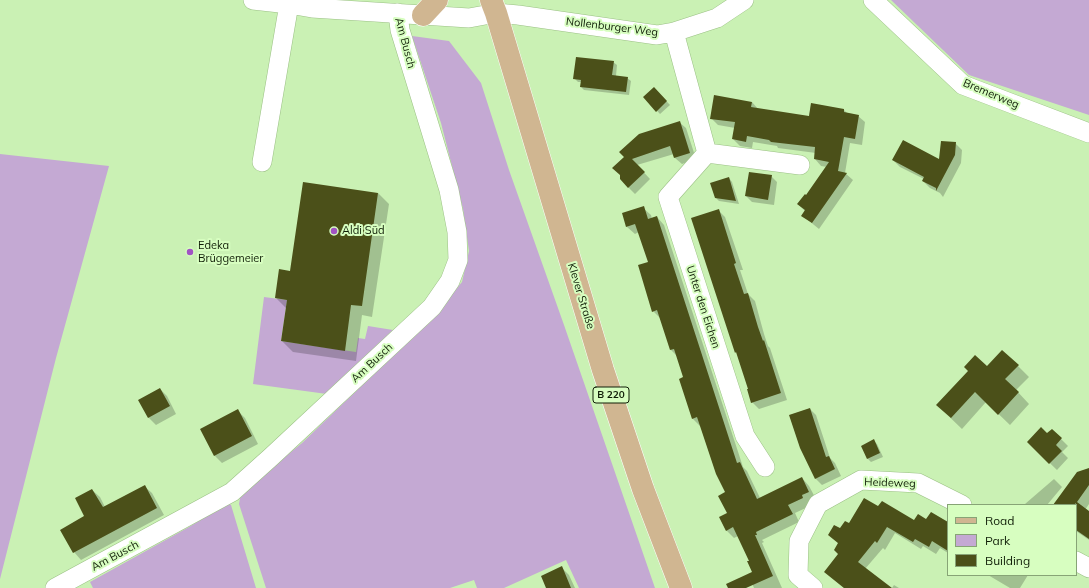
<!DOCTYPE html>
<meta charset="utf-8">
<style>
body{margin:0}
#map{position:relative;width:1089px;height:588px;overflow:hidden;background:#caf1b4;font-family:Mulish,sans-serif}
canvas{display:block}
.legend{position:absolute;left:947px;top:504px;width:130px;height:72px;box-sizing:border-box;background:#d7fec0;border:1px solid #87a476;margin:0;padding:5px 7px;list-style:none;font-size:12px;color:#101e07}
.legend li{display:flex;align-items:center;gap:8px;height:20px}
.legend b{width:20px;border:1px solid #87a476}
</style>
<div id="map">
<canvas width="1089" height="588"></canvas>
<ul class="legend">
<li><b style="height:5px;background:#d0b691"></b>Road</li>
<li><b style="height:11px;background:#c4a9d3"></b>Park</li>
<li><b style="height:11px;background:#4b5019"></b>Building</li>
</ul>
</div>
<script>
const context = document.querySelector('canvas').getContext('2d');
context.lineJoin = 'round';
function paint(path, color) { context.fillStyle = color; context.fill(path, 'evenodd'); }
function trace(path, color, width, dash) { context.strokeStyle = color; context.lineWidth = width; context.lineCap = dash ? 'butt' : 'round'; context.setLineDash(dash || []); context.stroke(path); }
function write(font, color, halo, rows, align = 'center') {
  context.font = font + ' Mulish,sans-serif'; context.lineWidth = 4; context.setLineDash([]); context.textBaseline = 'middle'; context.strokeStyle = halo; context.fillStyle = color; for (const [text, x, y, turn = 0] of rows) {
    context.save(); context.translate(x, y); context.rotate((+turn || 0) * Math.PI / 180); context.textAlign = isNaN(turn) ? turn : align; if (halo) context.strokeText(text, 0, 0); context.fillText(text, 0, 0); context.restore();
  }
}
const green = new Path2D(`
 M 891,0 L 1089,0 L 1089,115 L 969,75 Z
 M 412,36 L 449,41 L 481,83 L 509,170 L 564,325 L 655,588 L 579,588 L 566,560 L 504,588 L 477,588 L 474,580 L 450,588 L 266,588 L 239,504 L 240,498 L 242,492 L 302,443 L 432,318 L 462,282 L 469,251 L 463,209 L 441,123 Z
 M 0,154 L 109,166 L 56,358 L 0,579 Z
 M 264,297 L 287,300 L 281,341 L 356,352 L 358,338 L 365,339 L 368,326 L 393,330 L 327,394 L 253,384 Z
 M 228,503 L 231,505 L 256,588 L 93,588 L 90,582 L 189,527 Z`);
const shadow = new Path2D(`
 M 613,62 L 617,65 L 616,76 L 627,78 L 631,81 L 629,95 L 584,90 L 581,87 L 582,82 L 578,82 L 574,78 Z
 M 654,88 L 670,105 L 660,114 L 644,97 Z
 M 752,102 L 758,109 L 809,117 L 811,105 L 844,110 L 848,114 L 858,116 L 865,122 L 862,145 L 850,143 L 845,173 L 853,180 L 819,229 L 803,216 L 805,211 L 798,204 L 807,196 L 827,167 L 821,166 L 815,159 L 816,153 L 778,148 L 777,146 L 753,142 L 752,148 L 740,146 L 733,139 L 735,128 L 718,125 L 711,118 Z
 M 679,122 L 686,128 L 696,159 L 682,164 L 675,158 L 674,154 L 637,165 L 650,179 L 635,194 L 628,187 L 621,175 L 614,168 Z
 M 955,143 L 962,150 L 961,163 L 943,197 L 940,193 L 930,188 L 923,181 L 924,179 L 900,167 L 893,160 L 940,161 Z
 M 771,176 L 777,182 L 774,205 L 752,202 L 746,196 Z
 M 729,178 L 732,182 L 739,204 L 719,201 L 716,198 Z
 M 378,193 L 389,204 L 372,317 L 362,315 L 356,361 L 293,352 L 282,341 L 287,309 L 276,298 L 291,272 Z
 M 643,208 L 651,215 L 652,219 L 657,217 L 664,225 L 743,467 L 747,471 L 760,498 L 802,478 L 809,486 L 816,499 L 810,506 L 795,513 L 799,522 L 762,540 L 764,542 L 762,543 L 782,588 L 754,588 L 748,574 L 753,572 L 751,561 L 738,536 L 734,538 L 726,530 L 728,514 L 726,493 L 701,426 L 700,426 L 693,419 L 684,378 L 677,356 L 671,350 L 661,319 L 653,311 L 649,262 L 639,232 L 635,234 L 627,227 Z
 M 718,210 L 725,217 L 743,270 L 740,270 L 748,294 L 755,301 L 764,334 L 768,346 L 770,348 L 787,400 L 759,409 L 752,402 Z
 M 1018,366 L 1029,377 L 1016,390 L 1029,404 L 1010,425 L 986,402 L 962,429 L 937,405 L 987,367 Z
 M 160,389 L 167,396 L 176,414 L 156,425 L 149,418 L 139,400 Z
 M 810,409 L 816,415 L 830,458 L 835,463 L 841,476 L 822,485 L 816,479 L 801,448 Z
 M 238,411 L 245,418 L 258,444 L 222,463 L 215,456 L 202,430 Z
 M 1052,430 L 1068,446 L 1062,452 L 1068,458 L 1057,470 L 1028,442 L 1047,434 Z
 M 874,441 L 877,444 L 883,457 L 871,462 L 868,459 L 862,446 Z
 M 1089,469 L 1089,504 L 1085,510 L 1089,512 L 1089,540 L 1076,531 L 1076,505 L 1053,505 L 1078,473 Z
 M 1054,479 L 1062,487 L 1047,505 L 1025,504 Z
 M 144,486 L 152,493 L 164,515 L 81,560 L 74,552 L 86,517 L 92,490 L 100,497 L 105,507 Z
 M 879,508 L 914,522 L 926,521 L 948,523 L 948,553 L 940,548 L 936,554 L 923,546 L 921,549 L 895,533 L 885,550 L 883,548 L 865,569 L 890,588 L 844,588 L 825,572 L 839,554 L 839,544 L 829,535 Z
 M 562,568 L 569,575 L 575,588 L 547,588 Z
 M 988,575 L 1028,575 L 1020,588 L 1010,588 Z
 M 894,585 L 899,588 L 892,588 Z`);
const building = new Path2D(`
 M 576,57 L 614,61 L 612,75 L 628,77 L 626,92 L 580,87 L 581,80 L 573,79 Z
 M 654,87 L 667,101 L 656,112 L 643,97 Z
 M 714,95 L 752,102 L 751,107 L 809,116 L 811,103 L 844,109 L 844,112 L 859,115 L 855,139 L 844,137 L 838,171 L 847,173 L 812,223 L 801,216 L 805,210 L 797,204 L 805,194 L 806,195 L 829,162 L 814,159 L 815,147 L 771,142 L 769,140 L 747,136 L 746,142 L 732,139 L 735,122 L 710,119 Z
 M 680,121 L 690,153 L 674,158 L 670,146 L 632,159 L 645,172 L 628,188 L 620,179 L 620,175 L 612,168 L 624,157 L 619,152 L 639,134 Z
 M 903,140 L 939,159 L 941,141 L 956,142 L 955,155 L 936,191 L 936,188 L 922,181 L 924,177 L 892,160 Z
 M 749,172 L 772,175 L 768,200 L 745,196 Z
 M 729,177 L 736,201 L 715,198 L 710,183 Z
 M 303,182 L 378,193 L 362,306 L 351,305 L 345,351 L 281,341 L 287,300 L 275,298 L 279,269 L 290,271 Z
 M 644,206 L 648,219 L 657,216 L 737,463 L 740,462 L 757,499 L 802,477 L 809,492 L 802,495 L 803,498 L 788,505 L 793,514 L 756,532 L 757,535 L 755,535 L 773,576 L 746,588 L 728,588 L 726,584 L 752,572 L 747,561 L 749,561 L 733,527 L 726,531 L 719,517 L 727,513 L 718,496 L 725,492 L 716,474 L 697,417 L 692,419 L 679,379 L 683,377 L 674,349 L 670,350 L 657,310 L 652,312 L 638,265 L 648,262 L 635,224 L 626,227 L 622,213 Z
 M 719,209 L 736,263 L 734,264 L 744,294 L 748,293 L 758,327 L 763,341 L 764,340 L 781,393 L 751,403 L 747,389 L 748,389 L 736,352 L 735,353 L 691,218 Z
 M 1002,350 L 1019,365 L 1005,379 L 1019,392 L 998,415 L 975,392 L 951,418 L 936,405 L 968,371 L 964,367 L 975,355 L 987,366 Z
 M 160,388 L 170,406 L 148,418 L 138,400 Z
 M 810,408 L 826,457 L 829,456 L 835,469 L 815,479 L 800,448 L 789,415 Z
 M 238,409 L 252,436 L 214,456 L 200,429 Z
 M 1041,427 L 1047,433 L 1052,429 L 1062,438 L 1056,445 L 1062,451 L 1049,464 L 1027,442 Z
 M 874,439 L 880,453 L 867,459 L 861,446 Z
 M 1089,468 L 1089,485 L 1077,502 L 1089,511 L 1089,539 L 1076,530 L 1076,503 L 1074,505 L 1053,505 L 1077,472 Z
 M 145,485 L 157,508 L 73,553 L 60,530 L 84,516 L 75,498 L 92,489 L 103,507 Z
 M 864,498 L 878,506 L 882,501 L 914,520 L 918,514 L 926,519 L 931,512 L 948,522 L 948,551 L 932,541 L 929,547 L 915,539 L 913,542 L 887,527 L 877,543 L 875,541 L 858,562 L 892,588 L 844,588 L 824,572 L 838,554 L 834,550 L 838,543 L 828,535 L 834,525 L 840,528 L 845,521 L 849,523 Z
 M 562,566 L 571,588 L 546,588 L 541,576 Z`);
const street = new Path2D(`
 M 253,0 L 289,4 L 312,8 L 469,18 L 496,13 L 518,15 L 657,35 L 674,32 L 717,18 L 744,0
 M 873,0 L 963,85 L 1089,133
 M 674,32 L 707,153 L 668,197 L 745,436 L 765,467
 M 707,153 L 800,165
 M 262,162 L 289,4
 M 1076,561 L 1089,568
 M 55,588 L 232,492 L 271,457 L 432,307 L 450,281 L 458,260 L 457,232 L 449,190 L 400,30 L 398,13
 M 813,588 L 798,575 L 799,541 L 818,504 L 861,480 L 918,483 L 962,505`);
const primary = new Path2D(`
 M 491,0 L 496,13 L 603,370 L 643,489 L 681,588
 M 423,15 L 437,0`);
const markers = [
 [334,231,4,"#a153c4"],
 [190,252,4,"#a153c4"]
];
const shields = [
 [611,395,36]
];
const shieldNames = [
 ["B 220",611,395]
];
const streetNames = [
 ["Nollenburger Weg",612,27,7],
 ["Am Busch",405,43,75],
 ["Bremerweg",991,94,23],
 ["Klever Straße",581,296,73],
 ["Unter den Eichen",703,307,72],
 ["Am Busch",372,363,-43],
 ["Heideweg",890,483,2],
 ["Am Busch",115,556,-28]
];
const poiNames = [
 ["Aldi Süd",342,231],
 ["Edeka",198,246],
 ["Brüggemeier",198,259]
];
paint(green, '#c4a9d3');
paint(shadow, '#0003');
paint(building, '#4b5019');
trace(street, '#9bc085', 20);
trace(primary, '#fff', 23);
trace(street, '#fff', 19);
trace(primary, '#d0b691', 22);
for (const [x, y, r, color] of markers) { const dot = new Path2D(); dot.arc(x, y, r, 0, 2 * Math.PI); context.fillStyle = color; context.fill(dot); trace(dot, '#d7fec0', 1.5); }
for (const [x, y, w] of shields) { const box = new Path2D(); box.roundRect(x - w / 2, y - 8, w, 16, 3); context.fillStyle = '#d7fec0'; context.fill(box); trace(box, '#101e07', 1); }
write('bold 10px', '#101e07', null, shieldNames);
write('11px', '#101e07', '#d7fec0', streetNames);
write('11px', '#101e07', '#d7fec0', poiNames, 'left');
</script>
